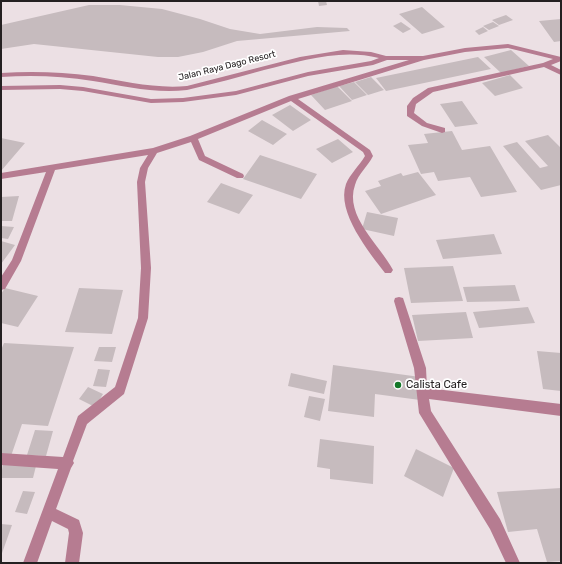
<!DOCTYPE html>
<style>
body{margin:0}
#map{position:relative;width:562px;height:564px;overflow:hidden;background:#ece0e4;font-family:Rubik,sans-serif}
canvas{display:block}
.frame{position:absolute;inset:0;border:2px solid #242021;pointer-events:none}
</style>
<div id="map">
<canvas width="562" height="564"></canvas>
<div class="frame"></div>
</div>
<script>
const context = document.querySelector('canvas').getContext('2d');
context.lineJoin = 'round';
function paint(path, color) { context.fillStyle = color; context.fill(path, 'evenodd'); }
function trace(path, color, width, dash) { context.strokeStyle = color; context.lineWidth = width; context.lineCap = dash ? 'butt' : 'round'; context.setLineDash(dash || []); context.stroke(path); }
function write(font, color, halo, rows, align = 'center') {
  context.font = font + ' Rubik,sans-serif'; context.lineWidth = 3.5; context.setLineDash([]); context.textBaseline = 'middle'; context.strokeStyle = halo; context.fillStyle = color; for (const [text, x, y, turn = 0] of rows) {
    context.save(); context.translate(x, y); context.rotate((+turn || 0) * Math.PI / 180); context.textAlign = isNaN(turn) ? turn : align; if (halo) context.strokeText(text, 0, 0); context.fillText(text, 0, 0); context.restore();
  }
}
const building = new Path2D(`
 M 318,1 L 326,1 L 327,5 L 319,6 Z
 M 89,5 L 120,5 L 162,9 L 200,19 L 230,29 L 260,34 L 317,27 L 347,28 L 350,31 L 237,41 L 203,52 L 178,57 L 158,57 L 34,44 L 1,49 L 1,25 Z
 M 422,7 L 445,27 L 422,34 L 399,14 Z
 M 506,15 L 513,20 L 499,25 L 492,20 Z
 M 561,19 L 561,41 L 554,42 L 539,21 Z
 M 401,22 L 411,29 L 403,33 L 393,26 Z
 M 493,22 L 499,26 L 489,30 L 483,26 Z
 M 483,27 L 488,31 L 479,35 L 475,31 Z
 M 511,50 L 529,66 L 501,73 L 484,57 Z
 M 478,57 L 491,69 L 386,91 L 376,78 Z
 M 510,75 L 523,88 L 495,96 L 482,83 Z
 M 371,77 L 384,90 L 368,95 L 355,82 Z
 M 354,82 L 367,95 L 352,100 L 339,86 Z
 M 337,86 L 352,101 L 325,110 L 311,95 Z
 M 462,101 L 478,124 L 455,127 L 440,104 Z
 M 290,105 L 311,120 L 293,131 L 272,115 Z
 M 262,120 L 287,134 L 273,145 L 248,131 Z
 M 452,131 L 462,150 L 490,146 L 517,192 L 481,197 L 470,177 L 438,181 L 434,172 L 421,174 L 408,145 L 428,143 L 424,134 Z
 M 548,135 L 561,148 L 561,185 L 541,190 L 503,146 L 517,142 L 540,168 L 548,166 L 525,141 Z
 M 1,138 L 25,143 L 1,171 Z
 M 338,139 L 353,152 L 332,163 L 316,149 Z
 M 260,155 L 317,174 L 301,199 L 243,179 Z
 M 418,172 L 436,195 L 381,214 L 365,191 L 381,186 L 378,181 L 401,173 L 403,176 Z
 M 221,183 L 253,195 L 239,214 L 207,202 Z
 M 19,196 L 12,221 L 1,221 L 1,197 Z
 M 367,212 L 398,218 L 394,236 L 362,229 Z
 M 1,226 L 14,227 L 8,239 L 1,238 Z
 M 494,234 L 502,254 L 443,259 L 436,240 Z
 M 1,241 L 15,245 L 1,264 Z
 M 453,266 L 463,301 L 411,303 L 404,268 Z
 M 515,285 L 520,301 L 467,302 L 463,287 Z
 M 5,288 L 38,296 L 18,327 L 1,323 L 1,294 Z
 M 79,288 L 123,290 L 112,334 L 65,332 Z
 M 528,307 L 535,323 L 479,328 L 473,312 Z
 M 466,312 L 473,338 L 418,341 L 412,315 Z
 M 4,343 L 74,347 L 48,426 L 22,424 L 10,459 L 1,458 L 1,350 Z
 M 99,347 L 116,347 L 112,362 L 94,361 Z
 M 537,351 L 561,353 L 561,391 L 543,389 Z
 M 333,365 L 420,377 L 420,400 L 375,394 L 374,417 L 328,411 Z
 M 98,369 L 110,370 L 106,387 L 93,386 Z
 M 291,373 L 327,381 L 324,394 L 288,386 Z
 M 88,387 L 103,394 L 95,407 L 79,399 Z
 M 309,396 L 325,399 L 320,421 L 304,417 Z
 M 35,430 L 53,431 L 46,456 L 27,455 Z
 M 320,439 L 374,446 L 373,484 L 330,479 L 330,469 L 317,467 Z
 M 416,449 L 454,468 L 443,497 L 404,476 Z
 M 3,462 L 37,462 L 33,478 L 1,478 Z
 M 561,488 L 561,561 L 547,562 L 537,529 L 508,532 L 497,492 Z
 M 23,491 L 35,492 L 27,514 L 15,512 Z
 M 1,524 L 12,525 L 1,556 Z`);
const minor = new Path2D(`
 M 508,44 L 561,57 L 561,61 L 551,65 L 561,70 L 561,75 L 544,67 L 433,92 L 416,104 L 414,113 L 427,123 L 445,128 L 445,132 L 442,133 L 422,126 L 407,116 L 407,106 L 413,98 L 428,88 L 543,63 L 553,59 L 508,48 L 465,52 L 424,60 L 298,99 L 370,150 L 373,156 C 368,166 358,174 355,185 C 344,216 380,245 393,270 L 391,273 L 385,273 C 369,252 336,212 346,184 C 350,174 359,166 365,156 L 363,152 L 291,101 L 198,139 L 205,156 L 243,174 L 244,176 L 243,178 L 237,178 L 199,160 L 191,142 L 157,153 L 148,168 L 145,182 L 151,268 L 148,318 L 124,394 L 87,424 L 73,461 L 74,463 L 71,468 L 56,509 L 79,520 L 83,533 L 79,563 L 65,563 L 69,533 L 68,529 L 52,521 L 37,563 L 23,563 L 58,469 L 1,465 L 1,453 L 63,457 L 78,416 L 115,387 L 138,318 L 141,268 L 137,182 L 140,168 L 148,155 L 55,170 L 21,261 L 5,289 L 1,290 L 1,277 L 12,260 L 46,172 L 1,179 L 1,173 L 153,148 L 190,136 L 289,96 L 409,60 L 387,60 L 373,65 L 308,76 L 236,95 L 183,102 L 151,103 L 83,91 L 60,89 L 1,90 L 1,86 L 60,85 L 83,87 L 151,99 L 183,98 L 236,91 L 308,72 L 371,61 L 379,58 C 341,48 301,61 264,70 C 239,77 213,84 187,90 C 155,94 124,86 93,81 C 62,76 32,75 1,77 L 1,73 C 32,71 62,72 93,76 C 124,81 155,89 187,86 L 300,57 L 343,50 L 371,52 L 386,56 L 423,56 L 465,48 Z
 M 399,297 L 403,298 L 404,301 L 426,368 L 427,388 L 561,404 L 561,416 L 429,399 L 431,411 L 500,519 L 520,563 L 506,563 L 490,529 L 419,413 L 414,368 L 394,301 L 395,298 Z`);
const markers = [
 [398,385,4,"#137728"]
];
const farStreetnames = [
 ["Jalan Raya Dago Resort",227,66,-14]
];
const poiNames = [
 ["Calista Cafe",406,385]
];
paint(building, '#c6bbbe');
paint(minor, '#b67c91');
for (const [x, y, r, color] of markers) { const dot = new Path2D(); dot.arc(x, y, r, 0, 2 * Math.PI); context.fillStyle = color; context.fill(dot); trace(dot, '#fff', 1.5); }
write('9px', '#242021', '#fff', farStreetnames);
write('11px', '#242021', '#fff', poiNames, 'left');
</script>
